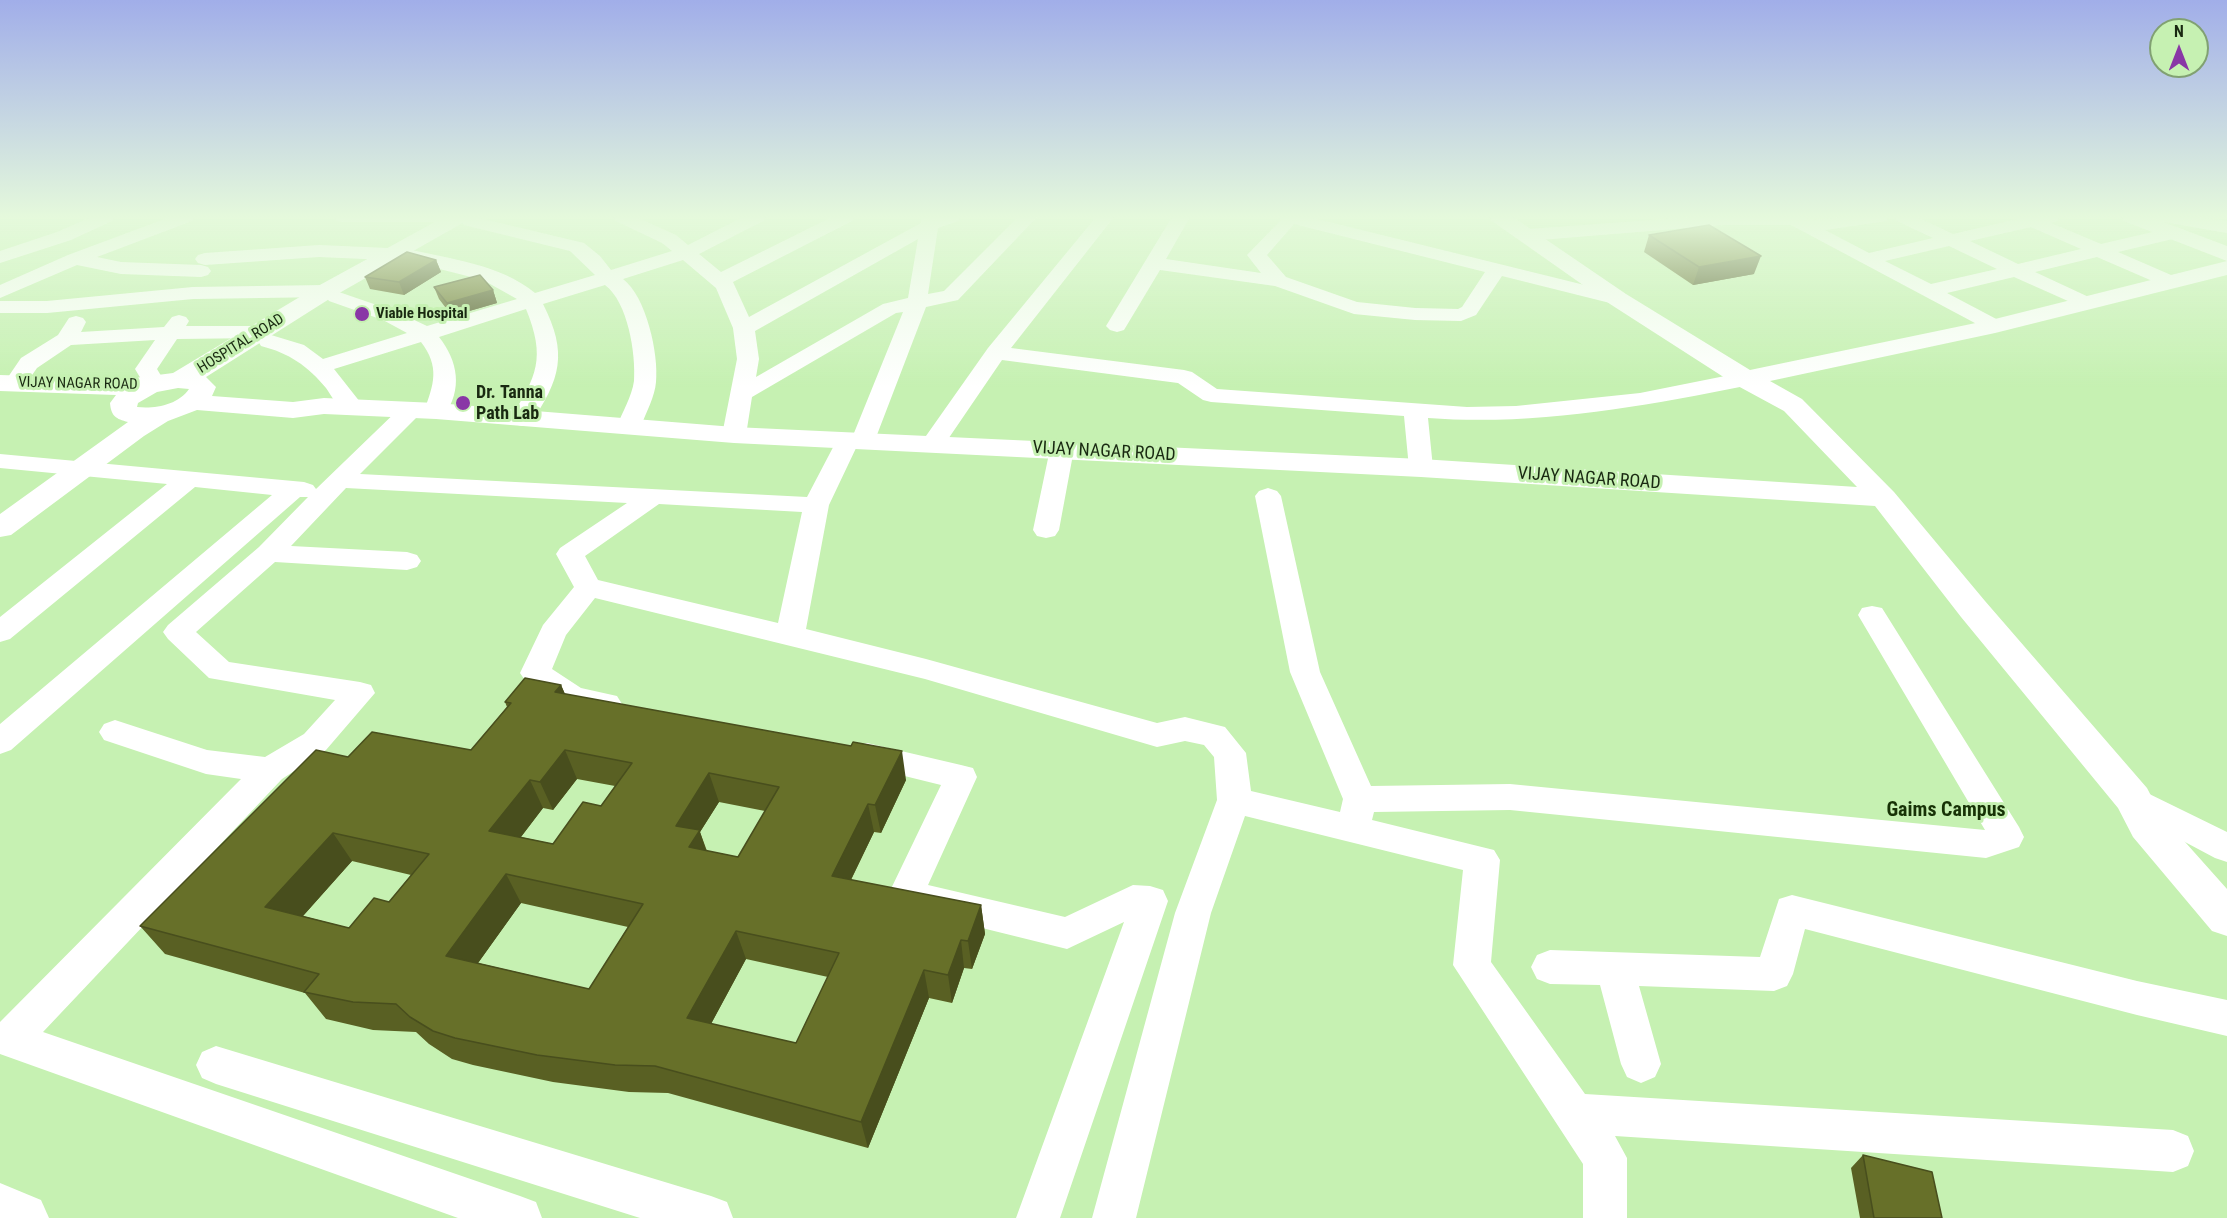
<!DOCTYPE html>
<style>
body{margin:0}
#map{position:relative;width:2227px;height:1218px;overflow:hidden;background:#c6f1b2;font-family:"Roboto Condensed",sans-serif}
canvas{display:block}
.north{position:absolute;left:2149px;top:18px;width:60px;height:60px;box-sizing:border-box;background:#c6f1b2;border:2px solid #81a172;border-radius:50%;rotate:0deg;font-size:16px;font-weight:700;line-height:24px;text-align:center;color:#192911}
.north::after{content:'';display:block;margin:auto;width:21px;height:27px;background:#8937a6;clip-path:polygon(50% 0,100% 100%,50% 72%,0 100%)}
</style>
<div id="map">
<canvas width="2227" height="1218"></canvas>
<div class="north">N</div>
</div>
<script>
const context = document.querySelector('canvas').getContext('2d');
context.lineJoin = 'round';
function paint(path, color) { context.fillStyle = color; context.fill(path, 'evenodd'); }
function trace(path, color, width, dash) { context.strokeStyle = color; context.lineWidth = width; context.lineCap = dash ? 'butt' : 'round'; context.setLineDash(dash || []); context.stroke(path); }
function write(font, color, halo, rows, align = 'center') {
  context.font = font + ' "Roboto Condensed",sans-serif'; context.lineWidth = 6; context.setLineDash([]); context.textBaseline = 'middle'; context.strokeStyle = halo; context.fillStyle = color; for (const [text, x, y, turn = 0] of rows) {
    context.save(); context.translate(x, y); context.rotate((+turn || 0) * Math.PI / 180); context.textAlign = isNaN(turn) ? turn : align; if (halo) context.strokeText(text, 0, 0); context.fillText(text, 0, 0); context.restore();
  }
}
const street = new Path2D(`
 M 91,217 L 115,217 L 112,221 L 71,240 L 0,263 L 0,251 L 57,232 Z
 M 170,217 L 195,217 L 192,221 L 97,257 L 121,262 L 201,265 L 208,267 L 211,271 L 208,275 L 201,277 L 121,274 L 77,265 L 0,298 L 0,285 L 68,255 Z
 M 334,217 L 475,217 L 584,243 L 600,256 L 611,270 L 672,251 L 662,243 L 616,221 L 613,217 L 636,217 L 676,235 L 688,245 L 743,217 L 766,217 L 763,221 L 699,254 L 721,272 L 832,217 L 855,217 L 852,221 L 733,282 L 749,317 L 921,223 L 922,217 L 961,217 L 958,221 L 938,228 L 928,294 L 944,291 L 1018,217 L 1037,217 L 958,300 L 926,307 L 875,440 L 871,445 L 857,446 L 829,505 L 806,629 L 926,659 L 1157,723 L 1185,717 L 1225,727 L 1246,753 L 1251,791 L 1340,812 L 1343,799 L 1290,672 L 1255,496 L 1259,491 L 1268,488 L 1277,491 L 1281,496 L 1320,672 L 1371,786 L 1510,784 L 1985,830 L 1858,615 L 1862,608 L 1872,606 L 1882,608 L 2019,827 L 2024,837 L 2019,847 L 1986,858 L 1510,810 L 1374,812 L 1372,820 L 1494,850 L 1500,860 L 1491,962 L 1585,1094 L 2173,1130 L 2188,1136 L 2194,1151 L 2188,1166 L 2173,1172 L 1615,1136 L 1627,1158 L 1627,1218 L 1583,1218 L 1583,1164 L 1453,965 L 1463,870 L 1245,816 L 1211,913 L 1136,1218 L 1092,1218 L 1175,913 L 1217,800 L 1214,757 L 1204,745 L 1185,741 L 1157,747 L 925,679 L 595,598 L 566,635 L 552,669 L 581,688 L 617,696 L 622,704 L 617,712 C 589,720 535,698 520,673 L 543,625 L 574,587 L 556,554 L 560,548 L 627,503 L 346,488 L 291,546 L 407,552 L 417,555 L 421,561 L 417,567 L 407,570 L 275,562 L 196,632 L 229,662 L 360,682 L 371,685 L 375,693 L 326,750 L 282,779 L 43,1032 L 520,1196 L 536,1202 L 542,1218 L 458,1218 L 0,1054 L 0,1022 L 241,779 L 206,774 L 104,740 L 99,732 L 104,724 L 115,720 L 207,750 L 265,757 L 304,734 L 335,700 L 209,678 L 168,639 L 163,632 L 168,625 L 259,547 L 308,497 L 300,497 L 11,750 L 0,754 L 0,724 L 272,495 L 195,487 L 10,639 L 0,642 L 0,617 L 167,484 L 0,468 L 0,454 L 304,482 L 313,485 L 316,489 L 403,405 L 411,403 L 419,405 L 423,410 L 419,415 L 360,474 L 807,497 L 840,434 L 854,433 L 903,312 L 896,313 L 752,397 L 746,435 L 742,440 L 734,442 L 726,440 L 722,435 L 737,359 L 733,328 L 716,288 L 683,260 L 623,279 C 646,296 659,354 656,382 C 655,396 646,413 641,426 L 637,431 L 629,433 L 621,431 L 617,426 C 622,413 632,396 634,381 C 636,354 628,302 605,285 L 543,304 C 568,353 561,379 530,424 L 522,426 L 514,424 L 510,419 C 537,376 546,358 526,309 L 439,337 C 458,361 463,389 444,416 L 436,418 L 428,416 L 424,411 C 434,384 440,367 421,342 L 334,369 L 364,407 L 360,412 C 354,413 348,415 343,410 C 336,405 331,395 326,388 C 308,366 289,353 261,346 L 258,341 L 260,338 L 177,339 L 157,369 L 166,384 L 163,389 L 155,391 L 147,389 L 135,369 L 155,340 L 71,345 L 37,368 L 23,388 L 15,390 L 7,388 L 4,383 L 21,358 L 58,335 L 69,318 L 76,316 L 83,318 L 86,322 L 81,332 L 164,327 L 172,317 L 179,315 L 186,317 L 189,321 L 186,326 L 262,326 L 269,328 L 273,332 L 271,335 L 304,345 L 323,359 L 407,333 L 383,320 L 329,301 L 326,297 L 193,299 L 47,313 L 0,313 L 0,301 L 47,301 L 193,287 L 326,285 L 333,287 L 336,291 L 397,312 L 427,326 L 517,299 L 483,280 L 400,259 L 397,255 L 400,251 L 407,249 C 450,259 500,264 535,293 L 595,275 L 570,251 L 464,225 L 462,222 L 343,222 L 337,221 ZM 918,239 L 908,298 L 883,304 L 756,377 L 759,359 L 755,331 ZM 659,504 L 802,512 L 778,623 L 598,580 L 585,556 Z
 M 1096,217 L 1114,217 L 1011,348 L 1184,370 L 1192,372 L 1217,389 L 1467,407 L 1516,406 L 1640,393 L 1745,372 L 1753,374 L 1756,379 L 1753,384 L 1745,386 C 1640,407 1535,426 1428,418 L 1433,468 L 1430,473 L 1421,475 L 1412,473 L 1409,468 L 1404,416 L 1211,402 L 1203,400 L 1178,383 L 1002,360 L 942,448 L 933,450 L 924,448 L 921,443 L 988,348 Z
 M 1172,217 L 1190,217 L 1166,259 L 1261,273 L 1247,255 L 1281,220 L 1279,217 L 1309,217 L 1625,295 L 1628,299 L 1625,303 L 1618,305 L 1502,276 L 1476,315 L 1461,321 L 1415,320 L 1354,314 L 1275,286 L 1160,270 L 1124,330 L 1117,332 L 1110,330 L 1106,326 ZM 1294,224 L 1485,272 L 1462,307 L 1458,309 L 1415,308 L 1357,302 L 1286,277 L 1267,255 Z
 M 1693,217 L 1801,217 L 1814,220 L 1841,217 L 1889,217 L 1886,221 L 1880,222 L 1825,230 L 1869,253 L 1933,238 L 1897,221 L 1894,217 L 1917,217 L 1953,234 L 2017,219 L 2017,217 L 2060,217 L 2057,221 L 2051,223 L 2101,244 L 2174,227 L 2181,229 L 2183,233 L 2181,237 L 2118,252 L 2178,278 L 2181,282 L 2178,286 L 2164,286 L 2097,257 L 2035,272 L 2093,299 L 2096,303 L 2093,307 L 2086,309 L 2014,277 L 1947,293 L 2002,322 L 2006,326 L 2002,330 L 1995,332 L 1988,330 L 1791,225 L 1723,225 L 1528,241 L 1521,239 L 1519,235 L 1521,231 L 1528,229 ZM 2031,227 L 2081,249 L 2018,264 L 1970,241 ZM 1949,246 L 1997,269 L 1931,284 L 1885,261 Z
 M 2155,217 L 2197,217 L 2227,221 L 2227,233 L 2164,222 L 2158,221 Z
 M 319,245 L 388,248 L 395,250 L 398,254 L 395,258 L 388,260 L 319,257 L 205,265 L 198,263 L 195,259 L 198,255 L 205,253 Z
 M 1062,442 L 1071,444 L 1074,449 L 1059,530 L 1055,536 L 1046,538 L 1037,536 L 1033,530 L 1050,449 L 1053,444 Z
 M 867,743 L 961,765 L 973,768 L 977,777 L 928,885 L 1065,917 L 1133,885 L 1150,886 L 1163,890 L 1168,901 L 1060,1218 L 1016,1218 L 1124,922 L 1067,949 L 893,906 L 888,895 L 941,785 L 856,764 L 851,755 L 856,746 Z
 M 2133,786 L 2227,832 L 2227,862 L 2215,858 L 2121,808 L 2116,799 L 2121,790 Z
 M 1792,895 L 2137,981 L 2227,1000 L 2227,1036 L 2137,1015 L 1805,929 L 1793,974 L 1787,986 L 1774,991 L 1639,986 L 1661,1064 L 1655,1077 L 1641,1083 L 1627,1077 L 1621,1064 L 1600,985 L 1550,984 L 1537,979 L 1531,967 L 1537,955 L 1550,950 L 1760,957 L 1779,899 Z
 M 216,1046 L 711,1196 L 727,1202 L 733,1218 L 640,1218 L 216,1084 L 202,1078 L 196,1065 L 202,1052 Z`);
const secondary = new Path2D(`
 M 444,217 L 469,217 L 466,221 L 334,296 L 206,377 L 216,387 L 212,396 L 293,402 L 324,398 L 436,403 L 734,427 L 1421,459 L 1857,487 L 1784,411 L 1736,385 L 1610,304 L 1492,221 L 1489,217 L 1513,217 L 1626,294 L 1750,370 L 1995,319 L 2227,261 L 2227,275 L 1995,333 L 1770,381 L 1802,399 L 1894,492 L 1985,601 L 2147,788 L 2161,815 L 2227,889 L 2227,936 L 2212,931 L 2133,837 L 2118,808 L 1961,617 L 1875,506 L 1421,477 L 734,443 L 436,419 L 324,414 L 293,418 L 197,410 L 168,421 L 144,436 L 11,535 L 0,537 L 0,514 L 128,422 C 116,419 111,416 110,403 L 116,395 L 0,391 L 0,375 L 127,379 L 173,373 L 318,286 ZM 178,388 L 189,389 C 178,405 155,409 137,407 L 138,403 L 157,392 Z
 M 2121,217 L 2150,217 L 2227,246 L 2227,261 L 2124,221 Z`);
const primary = new Path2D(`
 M 0,1183 L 41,1200 L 49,1218 L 0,1218 Z`);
const wall = new Path2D(`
 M 1649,235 L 1754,274 L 1693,285 L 1644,252 Z
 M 436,260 L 441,272 L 404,295 L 370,289 L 365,277 Z
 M 434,287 L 493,290 L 497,303 L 452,316 L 439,299 Z
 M 561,685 L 565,694 L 906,780 L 881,833 L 874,832 L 851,880 L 981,905 L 985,934 L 972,969 L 964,968 L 952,1003 L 929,998 L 868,1148 L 668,1093 L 629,1092 L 553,1082 L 473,1065 L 452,1059 L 429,1044 L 416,1032 L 373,1030 L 326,1019 L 305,993 L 165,954 L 140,926 L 348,757 L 471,750 L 507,707 L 505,702 ZM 577,779 L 615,786 L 601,806 L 553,844 L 521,837 L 543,808 L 553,810 ZM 719,802 L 765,811 L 738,857 L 707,851 L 700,832 ZM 352,861 L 411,875 L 389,902 L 349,928 L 303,916 ZM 521,903 L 628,927 L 589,989 L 478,963 ZM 746,959 L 828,977 L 796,1043 L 711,1024 Z
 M 1863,1155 L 1942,1218 L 1860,1218 L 1851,1168 Z`);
const shadedWall = new Path2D(`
 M 1761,256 L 1754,274 L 1693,285 L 1699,267 Z
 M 436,260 L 441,272 L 404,295 L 399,282 Z
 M 493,290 L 497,303 L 452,316 L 447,303 Z
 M 561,685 L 573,713 L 555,692 Z
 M 565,750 L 577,779 L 553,810 L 540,782 Z
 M 902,751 L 906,780 L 881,833 L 875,805 Z
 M 709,773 L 719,802 L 700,832 L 709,859 L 699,876 L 676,826 Z
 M 530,780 L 543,808 L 504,859 L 489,831 Z
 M 868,804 L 874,832 L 839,904 L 832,876 Z
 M 333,833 L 352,861 L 286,935 L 265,907 Z
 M 506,874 L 521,903 L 463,984 L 446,956 Z
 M 981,905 L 985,934 L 972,969 L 968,941 Z
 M 736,931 L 746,959 L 699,1046 L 687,1018 Z
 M 961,940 L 964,968 L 952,1003 L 948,975 Z
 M 924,970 L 929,998 L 868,1148 L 861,1122 Z`);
const building = new Path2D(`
 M 1709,225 L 1761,256 L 1699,267 L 1649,235 Z
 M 407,252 L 436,260 L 399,282 L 365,277 Z
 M 480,275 L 493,290 L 447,303 L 434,287 Z
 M 525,678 L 561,685 L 555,692 L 851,746 L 853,742 L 902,751 L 875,805 L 868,804 L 832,876 L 981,905 L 968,941 L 961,940 L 948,975 L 924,970 L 861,1122 L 655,1066 L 615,1065 L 537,1055 L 455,1038 L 433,1031 L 410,1017 L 396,1004 L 353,1002 L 304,992 L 319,974 L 140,926 L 316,750 L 348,757 L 372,732 L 471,750 L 511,703 L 505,702 ZM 565,750 L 632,763 L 601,806 L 583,802 L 553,844 L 489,831 L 530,780 L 540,782 ZM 709,773 L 779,787 L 738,857 L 689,847 L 700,830 L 676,826 ZM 333,833 L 429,854 L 389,902 L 374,898 L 349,928 L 265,907 ZM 506,874 L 643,904 L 589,989 L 446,956 ZM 736,931 L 839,953 L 796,1043 L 687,1018 Z
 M 1863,1155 L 1932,1172 L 1942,1218 L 1874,1218 Z`);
const markers = [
 [362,314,8,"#8937a6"],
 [463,403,8,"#8937a6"]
];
const farPoinames = [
 ["Viable Hospital",376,314]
];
const farStreetnames = [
 ["HOSPITAL ROAD",241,344,-32],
 ["VIJAY NAGAR ROAD",78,384,1]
];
const poiNames = [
 ["Dr. Tanna",476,393],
 ["Path Lab",476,414]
];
const streetNames = [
 ["VIJAY NAGAR ROAD",1104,452,3],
 ["VIJAY NAGAR ROAD",1589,479,4]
];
const neighbourhoodNames = [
 ["Gaims Campus",1946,811]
];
paint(street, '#fff');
paint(secondary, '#fff');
paint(primary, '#fff');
paint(wall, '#596023');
paint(shadedWall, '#484e1d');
paint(building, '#677029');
trace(building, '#484e1d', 1.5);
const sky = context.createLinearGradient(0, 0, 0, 387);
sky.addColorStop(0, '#a1aee9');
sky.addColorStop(0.56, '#e5f9dc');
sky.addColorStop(1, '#e5f9dc00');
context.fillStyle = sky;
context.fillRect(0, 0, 2227, 387);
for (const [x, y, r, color] of markers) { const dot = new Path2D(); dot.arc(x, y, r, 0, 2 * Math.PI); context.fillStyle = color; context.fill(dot); trace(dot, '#c6f1b2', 2); }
write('bold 15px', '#192911', '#c6f1b2', farPoinames, 'left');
write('15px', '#192911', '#c6f1b2', farStreetnames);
write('bold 18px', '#192911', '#c6f1b2', poiNames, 'left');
write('18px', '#192911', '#c6f1b2', streetNames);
write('bold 20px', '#173206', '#c6f1b2', neighbourhoodNames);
</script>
